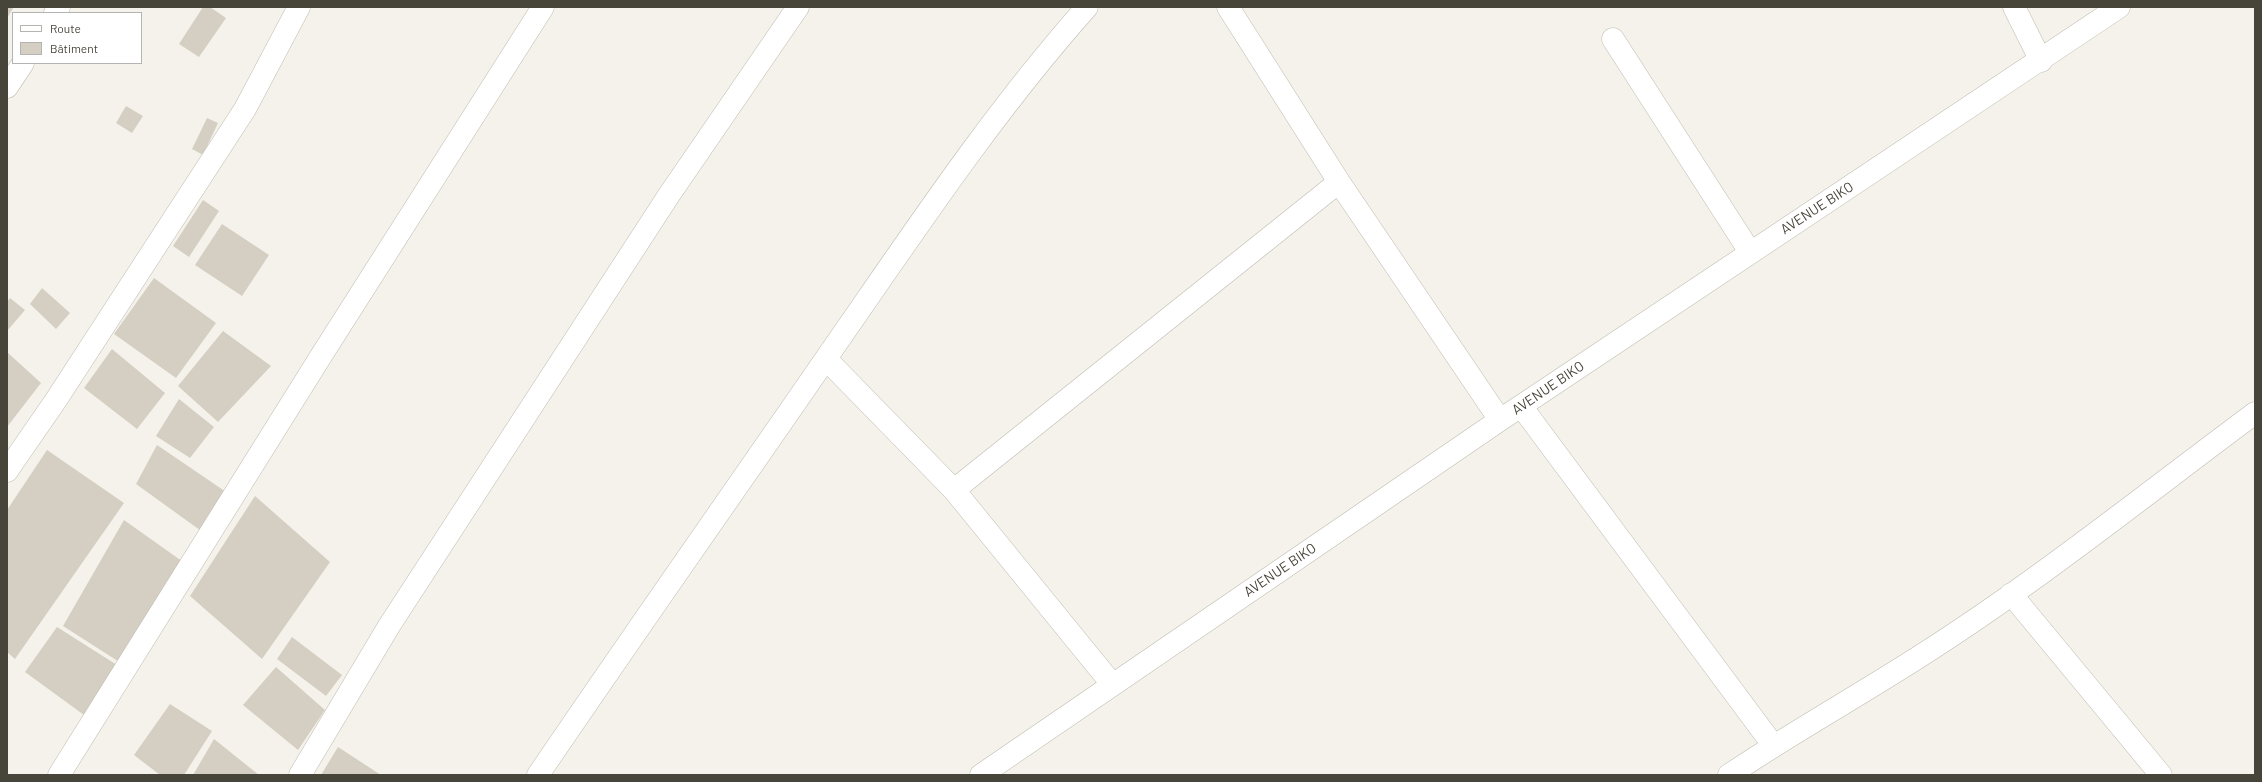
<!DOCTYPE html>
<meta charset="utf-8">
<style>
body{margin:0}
#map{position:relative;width:2262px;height:782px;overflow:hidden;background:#f4f2eb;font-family:Barlow,sans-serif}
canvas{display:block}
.frame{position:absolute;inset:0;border:8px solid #47443a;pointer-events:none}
.legend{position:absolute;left:12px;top:12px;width:130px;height:52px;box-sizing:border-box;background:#fff;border:1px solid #b5b4b0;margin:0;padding:5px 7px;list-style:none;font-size:12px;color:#47443a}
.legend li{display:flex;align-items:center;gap:8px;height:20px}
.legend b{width:20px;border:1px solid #b5b4b0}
</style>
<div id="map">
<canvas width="2262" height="782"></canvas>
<div class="frame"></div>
<ul class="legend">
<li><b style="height:5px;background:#fff"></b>Route</li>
<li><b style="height:11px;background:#d4cfc2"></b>Bâtiment</li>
</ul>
</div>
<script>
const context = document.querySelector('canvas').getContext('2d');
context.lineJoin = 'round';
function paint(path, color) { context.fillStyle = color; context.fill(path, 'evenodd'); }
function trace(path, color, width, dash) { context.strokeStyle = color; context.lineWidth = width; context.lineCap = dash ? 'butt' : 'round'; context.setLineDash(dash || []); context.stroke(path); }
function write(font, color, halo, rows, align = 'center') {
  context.font = font + ' Barlow,sans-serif'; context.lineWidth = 3; context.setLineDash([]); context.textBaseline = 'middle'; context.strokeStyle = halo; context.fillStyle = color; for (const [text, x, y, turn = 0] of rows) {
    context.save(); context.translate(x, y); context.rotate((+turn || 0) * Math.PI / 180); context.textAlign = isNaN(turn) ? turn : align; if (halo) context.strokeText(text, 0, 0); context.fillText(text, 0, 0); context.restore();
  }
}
const building = new Path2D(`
 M 7,7 L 14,7 L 7,18 Z
 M 203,7 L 210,7 L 226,18 L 199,57 L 179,44 Z
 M 126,106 L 143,116 L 132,133 L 116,123 Z
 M 207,118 L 218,123 L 203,155 L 192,149 Z
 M 203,200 L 219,211 L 189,257 L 173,246 Z
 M 222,224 L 269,255 L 242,296 L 195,265 Z
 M 154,278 L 216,323 L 176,378 L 114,334 Z
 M 42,288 L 70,313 L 56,329 L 30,304 Z
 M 10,298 L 25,310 L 7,331 L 7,302 Z
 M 223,331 L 271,366 L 218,422 L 178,386 Z
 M 112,349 L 165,393 L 137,429 L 84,388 Z
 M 7,352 L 41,383 L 7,427 Z
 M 179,399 L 214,427 L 190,458 L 156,436 Z
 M 157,445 L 229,494 L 204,533 L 136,484 Z
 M 47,450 L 124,503 L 15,659 L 7,652 L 7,510 Z
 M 255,496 L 330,562 L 262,659 L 190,596 Z
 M 124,520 L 186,564 L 124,665 L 63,626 Z
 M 57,627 L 117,665 L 84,715 L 25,672 Z
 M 292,637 L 342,675 L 326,696 L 277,659 Z
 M 276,667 L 325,710 L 298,750 L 243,705 Z
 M 170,704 L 212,731 L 184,775 L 160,775 L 134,755 Z
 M 214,739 L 259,775 L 193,775 Z
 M 338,747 L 381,775 L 321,775 Z`);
const minor = new Path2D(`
 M 1228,7 L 1339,182 L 1500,420
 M 2014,7 L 2041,61
 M 55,13 L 59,7
 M 1613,39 L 1750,252
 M 7,87 L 23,63
 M 826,359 L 954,490 L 1112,684
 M 1521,406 L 1773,745
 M 7,471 L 56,400 L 245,109 L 299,7
 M 954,490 L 1339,182
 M 2011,594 L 2161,775
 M 59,775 L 321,356 L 543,7
 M 300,775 L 389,626 L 669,195 L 798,7
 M 538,775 C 633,635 731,496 827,357 C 910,238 990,116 1087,7
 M 981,775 L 1500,420 L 2119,7
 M 1729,775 C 1793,732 1860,695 1925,653 C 2039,580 2146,494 2255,413`);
const streetNames = [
 ["AVENUE BIKO",1817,208,-33],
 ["AVENUE BIKO",1548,388,-34],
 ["AVENUE BIKO",1280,570,-34]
];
paint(building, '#d4cfc2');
trace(minor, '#bebbaf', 23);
trace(minor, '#fff', 22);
write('14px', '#47443a', '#fff', streetNames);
</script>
